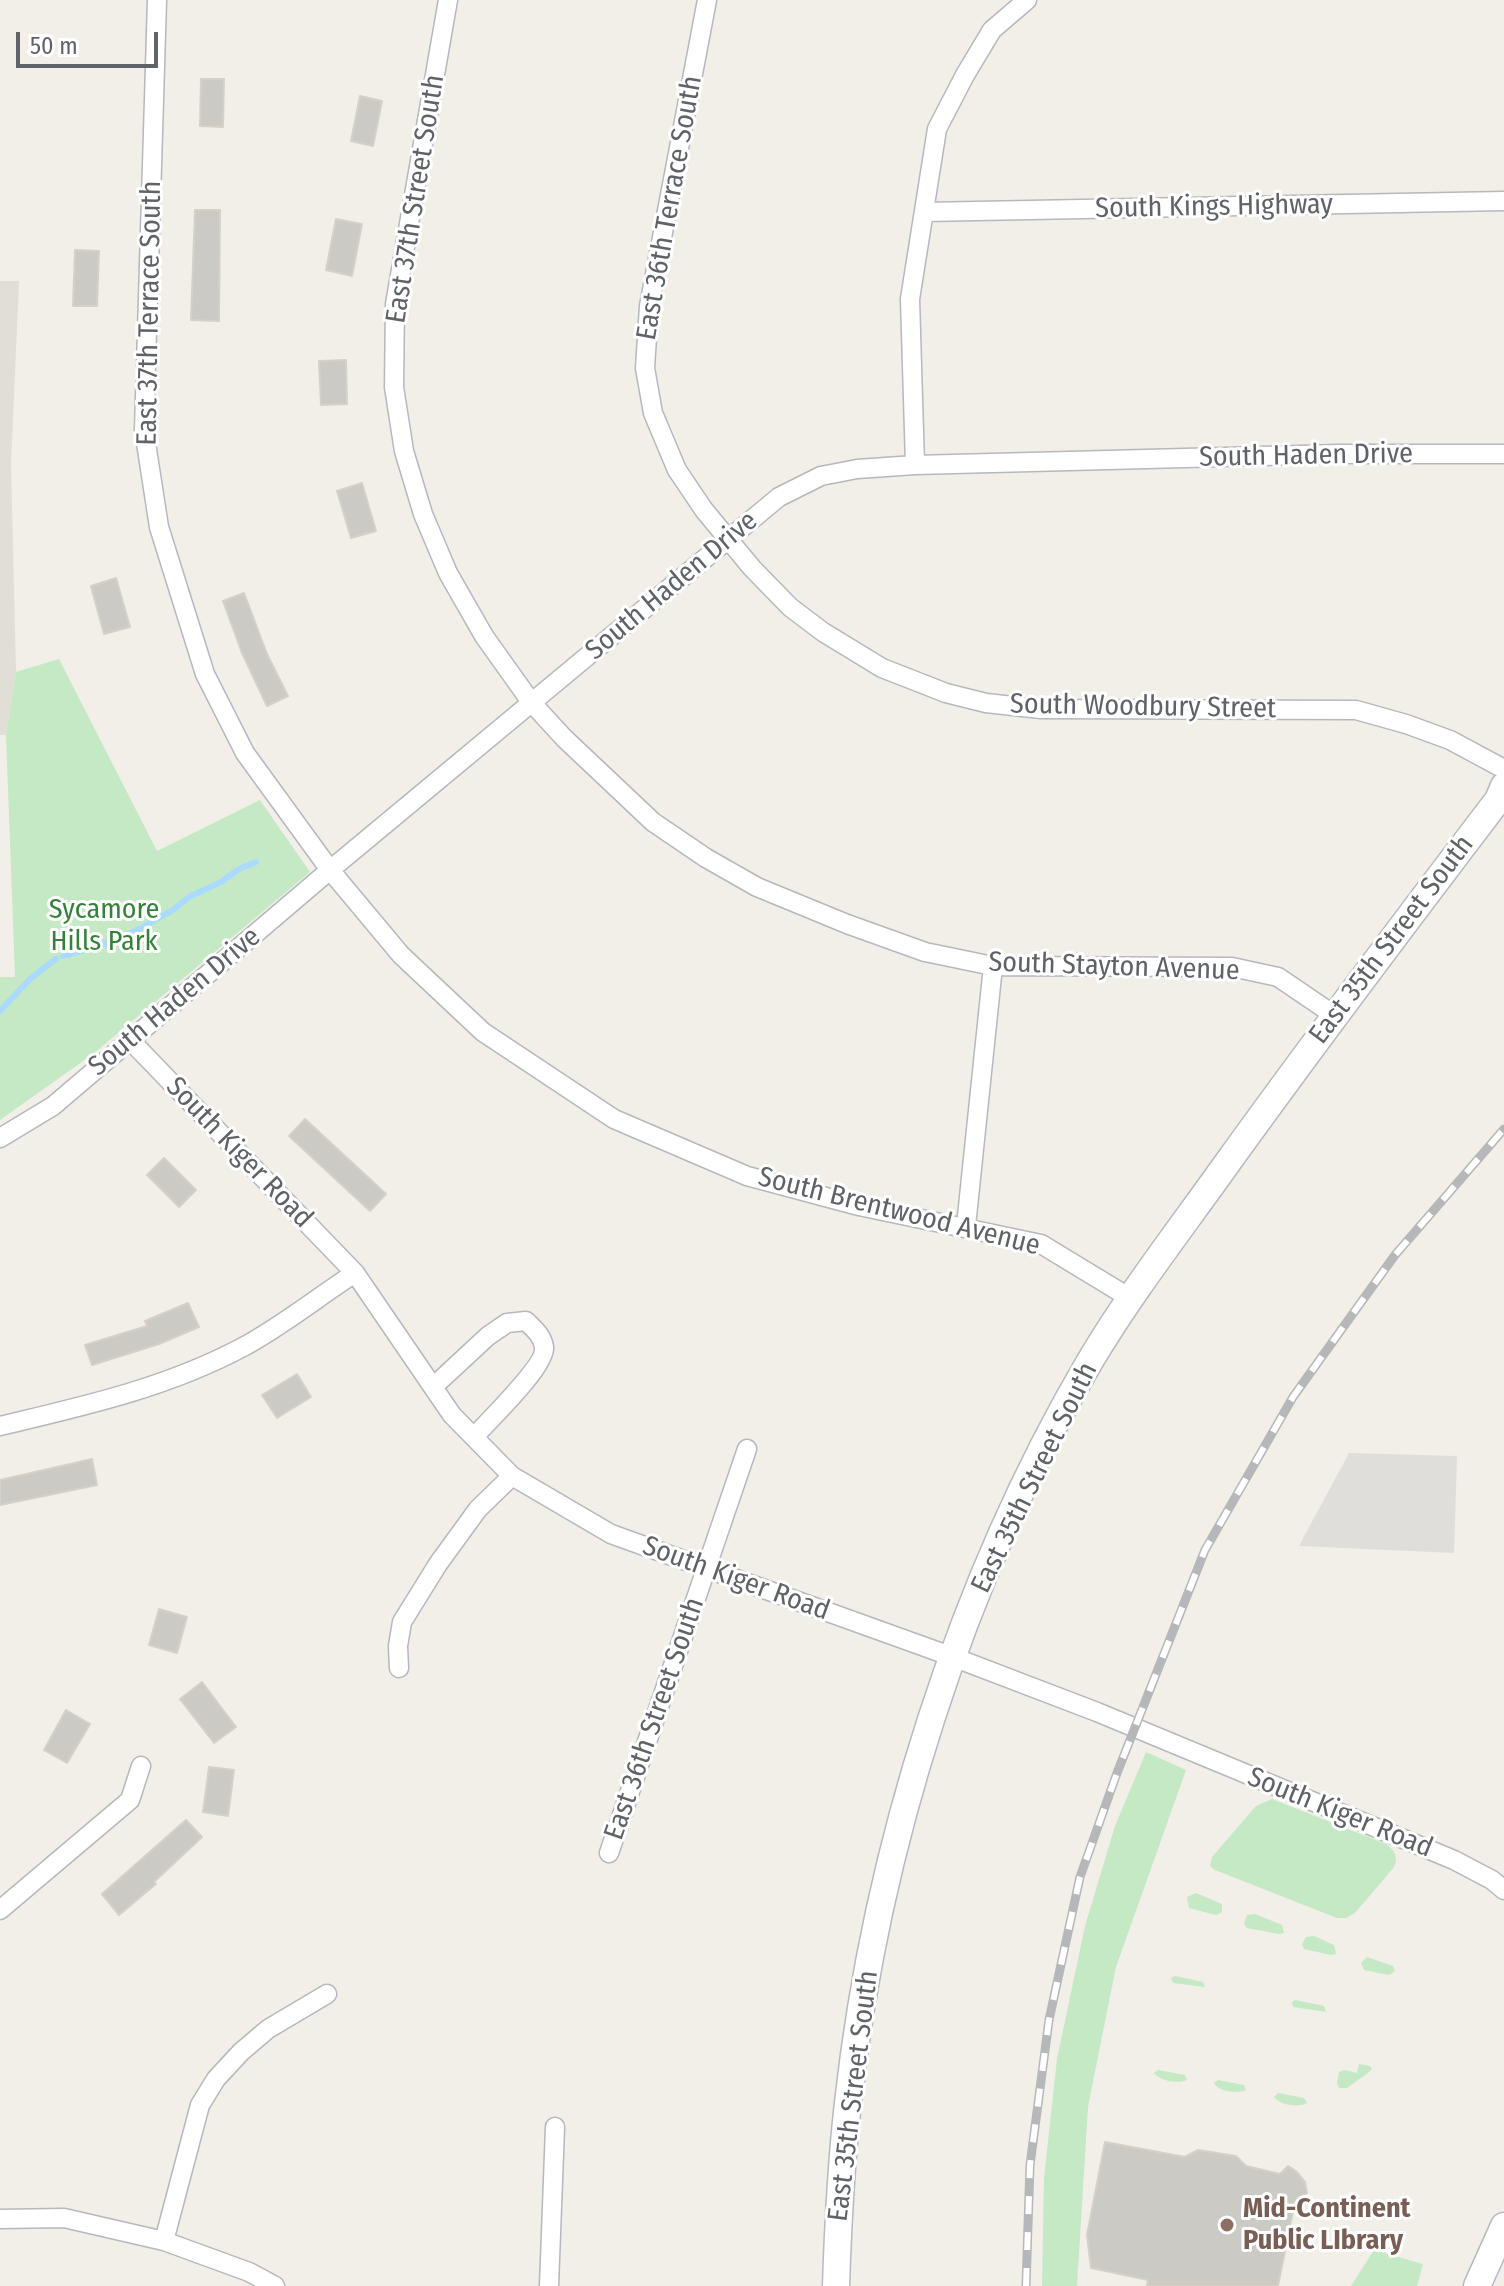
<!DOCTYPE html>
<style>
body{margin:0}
#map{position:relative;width:1504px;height:2286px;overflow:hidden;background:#f1efe8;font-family:"Fira Sans Condensed",sans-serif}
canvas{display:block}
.scale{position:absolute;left:16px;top:32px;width:142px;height:36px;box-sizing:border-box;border:4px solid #5f6368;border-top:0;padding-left:10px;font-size:24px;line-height:28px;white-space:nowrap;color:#5f6368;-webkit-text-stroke:6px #fff;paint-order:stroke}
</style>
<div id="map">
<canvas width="1504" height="2286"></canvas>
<div class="scale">50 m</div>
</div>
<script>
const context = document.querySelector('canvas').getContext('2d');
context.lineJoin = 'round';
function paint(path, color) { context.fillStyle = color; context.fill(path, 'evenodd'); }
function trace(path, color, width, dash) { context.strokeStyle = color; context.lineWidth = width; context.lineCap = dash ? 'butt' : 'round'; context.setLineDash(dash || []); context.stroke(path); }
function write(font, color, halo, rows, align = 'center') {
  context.font = font + ' "Fira Sans Condensed",sans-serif'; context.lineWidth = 6; context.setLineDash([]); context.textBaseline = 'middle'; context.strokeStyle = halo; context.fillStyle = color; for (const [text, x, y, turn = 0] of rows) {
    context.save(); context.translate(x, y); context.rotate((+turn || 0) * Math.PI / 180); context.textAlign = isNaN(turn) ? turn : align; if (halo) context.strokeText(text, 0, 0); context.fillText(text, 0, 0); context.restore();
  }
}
const industrial = new Path2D(`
 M 1349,1453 L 1457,1456 L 1454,1553 L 1299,1546 Z`);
const education = new Path2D(`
 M 0,281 L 19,281 L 11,464 L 16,672 L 6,735 L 0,735 Z`);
const green = new Path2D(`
 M 59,659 L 157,851 L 260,800 L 310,872 L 93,1054 L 0,1120 L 0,977 L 15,977 L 6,735 L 16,672 Z
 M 1146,1752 L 1186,1770 L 1116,1967 L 1088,2107 L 1077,2286 L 1042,2286 L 1044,2178 L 1057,2059 L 1085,1926 L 1115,1826 Z
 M 1272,1799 L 1386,1844 C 1394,1850 1399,1857 1394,1867 L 1355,1913 L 1346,1918 L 1337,1918 L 1215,1870 L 1210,1866 L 1212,1857 L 1256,1806 Z
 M 1196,1893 L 1222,1904 L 1222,1912 L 1216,1915 L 1189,1908 L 1187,1897 Z
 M 1255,1914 L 1282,1925 L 1284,1933 L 1279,1934 L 1247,1928 L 1244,1924 L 1247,1915 Z
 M 1314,1936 L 1334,1945 L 1336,1954 L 1331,1955 L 1304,1949 L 1302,1944 L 1306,1937 Z
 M 1367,1957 L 1393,1966 L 1395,1971 L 1389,1975 L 1364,1970 L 1361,1963 Z
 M 1175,1976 L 1203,1982 L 1205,1987 L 1173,1983 L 1171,1978 Z
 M 1295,2000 L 1324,2006 L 1326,2012 L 1293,2007 L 1292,2002 Z
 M 1359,2064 L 1370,2066 L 1372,2070 L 1347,2088 L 1339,2088 L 1337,2083 L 1339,2072 L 1344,2070 L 1357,2073 Z
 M 1158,2070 L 1185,2075 L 1187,2080 C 1178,2084 1160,2081 1154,2073 Z
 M 1218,2080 L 1244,2085 L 1246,2090 C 1237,2094 1219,2092 1214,2083 Z
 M 1278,2093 L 1304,2098 L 1307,2103 C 1298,2108 1280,2105 1274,2097 Z
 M 1374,2250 L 1423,2264 L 1417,2286 L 1351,2286 Z`);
const stream = new Path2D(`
 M 63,956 L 111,942 L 139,929 L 173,910 L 189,897 L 221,882 L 239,869 L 256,862
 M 0,1011 L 31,978 L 56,959`);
const building = new Path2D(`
 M 201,79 L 224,79 L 223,127 L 200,126 Z
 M 360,96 L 382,101 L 373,146 L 351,141 Z
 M 195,210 L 220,210 L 219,321 L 191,320 Z
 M 336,219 L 362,224 L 352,276 L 326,270 Z
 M 75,250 L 99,251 L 97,306 L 73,306 Z
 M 346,360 L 347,404 L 321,405 L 319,361 Z
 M 362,483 L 376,531 L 351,538 L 337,491 Z
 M 116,578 L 130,627 L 104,634 L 91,586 Z
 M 244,593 L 267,654 L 288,696 L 267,706 L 242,653 L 223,601 Z
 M 305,1119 L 386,1194 L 370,1211 L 289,1136 Z
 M 164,1158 L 196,1190 L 179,1207 L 147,1175 Z
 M 188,1303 L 199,1327 L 159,1344 L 92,1365 L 85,1345 L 147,1326 L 145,1321 Z
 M 297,1374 L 311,1397 L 277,1418 L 262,1395 Z
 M 92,1459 L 97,1485 L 0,1505 L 0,1480 Z
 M 159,1609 L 187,1617 L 177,1653 L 149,1645 Z
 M 202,1682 L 236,1727 L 214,1743 L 180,1699 Z
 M 66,1710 L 90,1724 L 67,1763 L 44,1750 Z
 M 209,1767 L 234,1770 L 228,1816 L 203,1812 Z
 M 186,1820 L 202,1837 L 154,1882 L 156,1884 L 119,1915 L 102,1894 Z
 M 1105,2142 L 1185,2157 L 1198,2150 L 1236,2156 L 1246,2166 L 1280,2174 L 1288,2166 L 1296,2171 L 1305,2182 L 1307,2193 L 1295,2201 L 1278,2286 L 1147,2286 L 1148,2280 L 1091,2268 L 1087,2235 Z`);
const street = new Path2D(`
 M 157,0 L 144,430 L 159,527 L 205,674 L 245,753 L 330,870 L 401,955 L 483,1032 L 614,1119 L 747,1176 L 859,1206 L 1041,1244 L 1130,1298
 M 448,0 L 395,304 L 394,387 L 404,451 L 423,514 L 448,573 L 484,636 L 531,702 L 564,738 L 653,822 L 706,858 L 757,887 L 847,924 L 925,952 L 993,966 L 1232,967 L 1278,977 L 1334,1015
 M 707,0 L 649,306 L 645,368 L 653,413 L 677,470 L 704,510 L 752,568 L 790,607 L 823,632 L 882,668 L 946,693 L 986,703 L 1041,709 L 1356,710 L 1406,724 L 1450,740 L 1504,769
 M 924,212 L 1504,201
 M 915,465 L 910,299 L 937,129 L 965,75 L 992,30 L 1027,0
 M 130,1040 L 355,1273 L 452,1415 L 512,1476 L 611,1534 L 953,1657 L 1097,1712 L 1454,1860 L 1492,1880 L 1504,1890
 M 0,1138 L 53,1106 L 330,870 L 779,497 L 821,476 L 857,469 L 915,465 L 1339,454 L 1504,454
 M 966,1226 L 993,966
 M 433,1387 L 488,1336 L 507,1323 L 526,1321 C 534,1329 542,1335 544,1347 C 547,1365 488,1421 474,1437
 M 0,1426 C 84,1406 166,1388 243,1347 C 282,1326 318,1297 355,1273
 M 399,1668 L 398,1646 L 402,1622 L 438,1564 L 478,1509 L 512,1476
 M 609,1853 L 747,1449
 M 0,1910 L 130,1800 L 141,1766
 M 0,2219 L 64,2218 L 164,2241 L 249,2272 L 275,2286
 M 164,2241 L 200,2105 L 216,2079 L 241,2052 L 268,2029 L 327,1994
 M 549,2286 L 555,2127`);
const secondary = new Path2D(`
 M 836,2286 C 838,2225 841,2164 848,2103 C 876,1850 961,1580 1090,1361 C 1130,1294 1178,1232 1223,1169 C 1313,1044 1405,922 1498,800 L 1504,786
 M 1477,2286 L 1504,2226`);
const rail = new Path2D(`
 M 1026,2286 L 1030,2165 L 1049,2020 L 1080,1877 L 1117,1773 L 1205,1550 L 1293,1397 L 1395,1255 L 1504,1129`);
const markers = [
 [1227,2225,8,"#8d6e63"]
];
const streetNames = [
 ["East 37th Street South",416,199,-81],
 ["South Kings Highway",1214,207,-1],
 ["East 36th Terrace South",670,208,-80],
 ["East 37th Terrace South",150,313,-89],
 ["South Haden Drive",1306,456,-1],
 ["South Haden Drive",672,586,-40],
 ["South Woodbury Street",1143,707,1],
 ["East 35th Street South",1392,940,-53],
 ["South Stayton Avenue",1114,967,2],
 ["South Haden Drive",175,1002,-40],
 ["South Kiger Road",239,1153,46],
 ["South Brentwood Avenue",899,1212,14],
 ["East 35th Street South",1035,1478,-64],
 ["South Kiger Road",736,1579,20],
 ["East 36th Street South",655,1719,-71],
 ["South Kiger Road",1340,1813,22],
 ["East 35th Street South",854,2096,-83]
];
const parkNames = [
 ["Sycamore",104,910],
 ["Hills Park",104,942]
];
const educationNames = [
 ["Mid-Continent",1243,2209],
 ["Public LIbrary",1243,2241]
];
paint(industrial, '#e0deda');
paint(education, '#e1ded6');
paint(green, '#c5e8c5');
trace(stream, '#aadaff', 6);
paint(building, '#cccac5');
trace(building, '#d6d1c6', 2);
trace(street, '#b5b8bc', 21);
trace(secondary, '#b6babf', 29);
trace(street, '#fff', 18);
trace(secondary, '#fff', 26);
trace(rail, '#b6b7b8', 9);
trace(rail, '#fff', 6, [18]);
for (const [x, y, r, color] of markers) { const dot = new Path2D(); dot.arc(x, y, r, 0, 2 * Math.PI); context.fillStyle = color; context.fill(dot); trace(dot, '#fff', 3); }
write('28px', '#5f6368', '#fff', streetNames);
write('28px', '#348238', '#fff', parkNames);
write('bold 28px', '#785e54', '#fff', educationNames, 'left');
</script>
